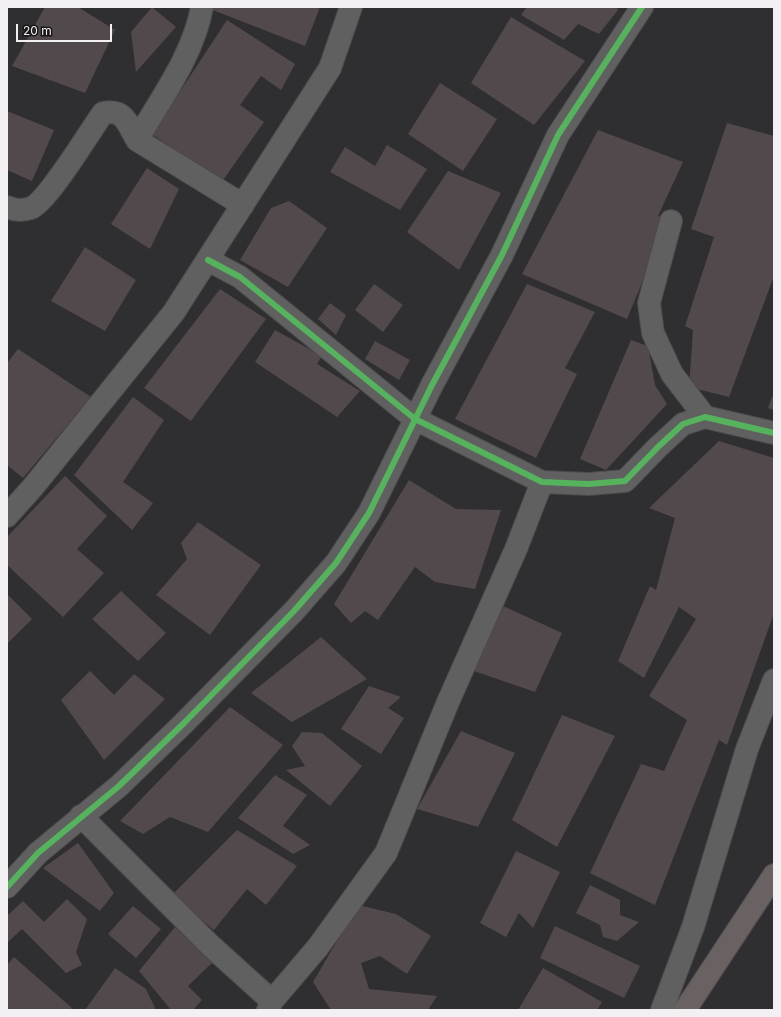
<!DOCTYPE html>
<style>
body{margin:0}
#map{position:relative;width:781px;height:1017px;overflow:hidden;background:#2f2e30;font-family:Inter,sans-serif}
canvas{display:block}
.frame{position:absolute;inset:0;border:8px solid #f2f0f2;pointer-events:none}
.scale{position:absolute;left:16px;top:24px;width:96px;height:18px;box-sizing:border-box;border:2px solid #f2f0f2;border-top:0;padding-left:5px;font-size:12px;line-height:14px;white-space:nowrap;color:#f2f0f2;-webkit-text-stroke:3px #171617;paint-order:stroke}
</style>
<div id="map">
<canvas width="781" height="1017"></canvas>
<div class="frame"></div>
<div class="scale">20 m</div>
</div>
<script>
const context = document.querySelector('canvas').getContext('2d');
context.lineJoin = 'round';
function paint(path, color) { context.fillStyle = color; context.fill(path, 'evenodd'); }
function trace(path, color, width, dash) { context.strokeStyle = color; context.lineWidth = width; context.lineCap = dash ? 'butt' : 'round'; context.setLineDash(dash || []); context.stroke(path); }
const building = new Path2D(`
 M 45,7 L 78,7 L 115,30 L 85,93 L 12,66 Z
 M 152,7 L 176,27 L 136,72 L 131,32 Z
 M 205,7 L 320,7 L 305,46 Z
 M 527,7 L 617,7 L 618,10 L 599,34 L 578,24 L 564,40 L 521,15 Z
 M 511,17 L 585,61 L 534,125 L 471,83 Z
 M 227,20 L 295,64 L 281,90 L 261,76 L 240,105 L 264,122 L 221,183 L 152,134 Z
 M 440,83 L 497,119 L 463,171 L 408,134 Z
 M 7,111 L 54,130 L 32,181 L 7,170 Z
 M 727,123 L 774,136 L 774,276 L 729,397 L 689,387 L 693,330 L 685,326 L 714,237 L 691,229 Z
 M 598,130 L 683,162 L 658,216 L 668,220 L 627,319 L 522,274 Z
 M 387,145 L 427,169 L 400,210 L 330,172 L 345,147 L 375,166 Z
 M 147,168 L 179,189 L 150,249 L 111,224 Z
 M 448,171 L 501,193 L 459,270 L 407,232 Z
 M 289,201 L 327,228 L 288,287 L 240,260 L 271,208 Z
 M 85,247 L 136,280 L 105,331 L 51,301 Z
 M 374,284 L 403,305 L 383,332 L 355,310 Z
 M 527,284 L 595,312 L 565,368 L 577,374 L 536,458 L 455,419 Z
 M 220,289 L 266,319 L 191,421 L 144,388 Z
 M 330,303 L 346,315 L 336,335 L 318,319 Z
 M 275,330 L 322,356 L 317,364 L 360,391 L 337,417 L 255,362 Z
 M 631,340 L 648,346 L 655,385 L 667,404 L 606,470 L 580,459 Z
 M 375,341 L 410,360 L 399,380 L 365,359 Z
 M 18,349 L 91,397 L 23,478 L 7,465 L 7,363 Z
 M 774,392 L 774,410 L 768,408 Z
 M 133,397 L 164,420 L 123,482 L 153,503 L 132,530 L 74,475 Z
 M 719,441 L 774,458 L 774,613 L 727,745 L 719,740 L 655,905 L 590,873 L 641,764 L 664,771 L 687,720 L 649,696 L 696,619 L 679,607 L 644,678 L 618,661 L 650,586 L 656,590 L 675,518 L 649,508 Z
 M 65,476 L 107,516 L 77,549 L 104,573 L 63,617 L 7,565 L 7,537 Z
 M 409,480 L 456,509 L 501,510 L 475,589 L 435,582 L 415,567 L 378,620 L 365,611 L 351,623 L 334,604 Z
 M 198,522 L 261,565 L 210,635 L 156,595 L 187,559 L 181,543 Z
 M 121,591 L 166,633 L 138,661 L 92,619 Z
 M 7,594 L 32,619 L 7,644 Z
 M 501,605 L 562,633 L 535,692 L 471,670 Z
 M 321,637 L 367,679 L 292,722 L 251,693 Z
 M 90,671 L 114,695 L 134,674 L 165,699 L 104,760 L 61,700 Z
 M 369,686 L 401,697 L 388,708 L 404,718 L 381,754 L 341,729 Z
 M 230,707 L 283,745 L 208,832 L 170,817 L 143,834 L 120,821 Z
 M 562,715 L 615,736 L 557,847 L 512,820 Z
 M 461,731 L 515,753 L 478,827 L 417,809 Z
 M 302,732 L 322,733 L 362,766 L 330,806 L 286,770 L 305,766 L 292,746 Z
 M 275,775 L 307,795 L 283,826 L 310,845 L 293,854 L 238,818 Z
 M 237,830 L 297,866 L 266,905 L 247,889 L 214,930 L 171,896 Z
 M 78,843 L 114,893 L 100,911 L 43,868 Z
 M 516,851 L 560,872 L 533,928 L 519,913 L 506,937 L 480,923 Z
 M 590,885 L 620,900 L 620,915 L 639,922 L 617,941 L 603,937 L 600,925 L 576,913 Z
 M 67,899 L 87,919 L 76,952 L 82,965 L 66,973 L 22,929 L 7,943 L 7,916 L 23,901 L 44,922 Z
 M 358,905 L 396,914 L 431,936 L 407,974 L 380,956 L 361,963 L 369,989 L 437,996 L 428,1010 L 331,1010 L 313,982 Z
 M 133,906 L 161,929 L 136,958 L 108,934 Z
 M 555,926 L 640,966 L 624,998 L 540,958 Z
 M 175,927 L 212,963 L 188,986 L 202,1000 L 193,1010 L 171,1010 L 139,971 Z
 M 14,957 L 72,1008 L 70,1010 L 7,1010 L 7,965 Z
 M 115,968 L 146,989 L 156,1010 L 85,1010 Z
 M 543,968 L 602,1002 L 597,1010 L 518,1010 Z`);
const minor = new Path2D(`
 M 202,7 C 193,56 161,98 137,140 L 243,205
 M 7,207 C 14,210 23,211 31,208 C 48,201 90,131 103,113 C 125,109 127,123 137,140
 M 671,221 L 649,303 L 653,333 L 672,374 L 705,417
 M 208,260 L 240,277 L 415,419 L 542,482 L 589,484 L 625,481 L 659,446 L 683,424 L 705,417 L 774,433
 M 7,516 L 33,487 L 174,312 L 330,68 L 351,7
 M 81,816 L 211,946 L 272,1001 L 268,1010
 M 7,887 L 38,853 L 119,786 L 184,723 L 294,611 L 336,563 L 369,513 L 432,385 L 502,255 L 558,135 L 642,7
 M 272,1001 L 318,947 L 386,853 L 448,702 L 516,549 L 542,482
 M 662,1010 L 693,927 L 747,749 L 774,680`);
const major = new Path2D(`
 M 685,1010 L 774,875`);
const cycleway = new Path2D(`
 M 208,260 L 240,277 L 415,419 L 542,482 L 589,484 L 625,481 L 659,446 L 683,424 L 705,417 L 774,433
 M 7,887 L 38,853 L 119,786 L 184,723 L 294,611 L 336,563 L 369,513 L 432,385 L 502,255 L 558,135 L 642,7`);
paint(building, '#52494d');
trace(minor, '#4c4a4c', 24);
trace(major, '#4c4a4c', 24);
trace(minor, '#616061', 22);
trace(major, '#696162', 22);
trace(cycleway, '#56b35d', 6);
</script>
